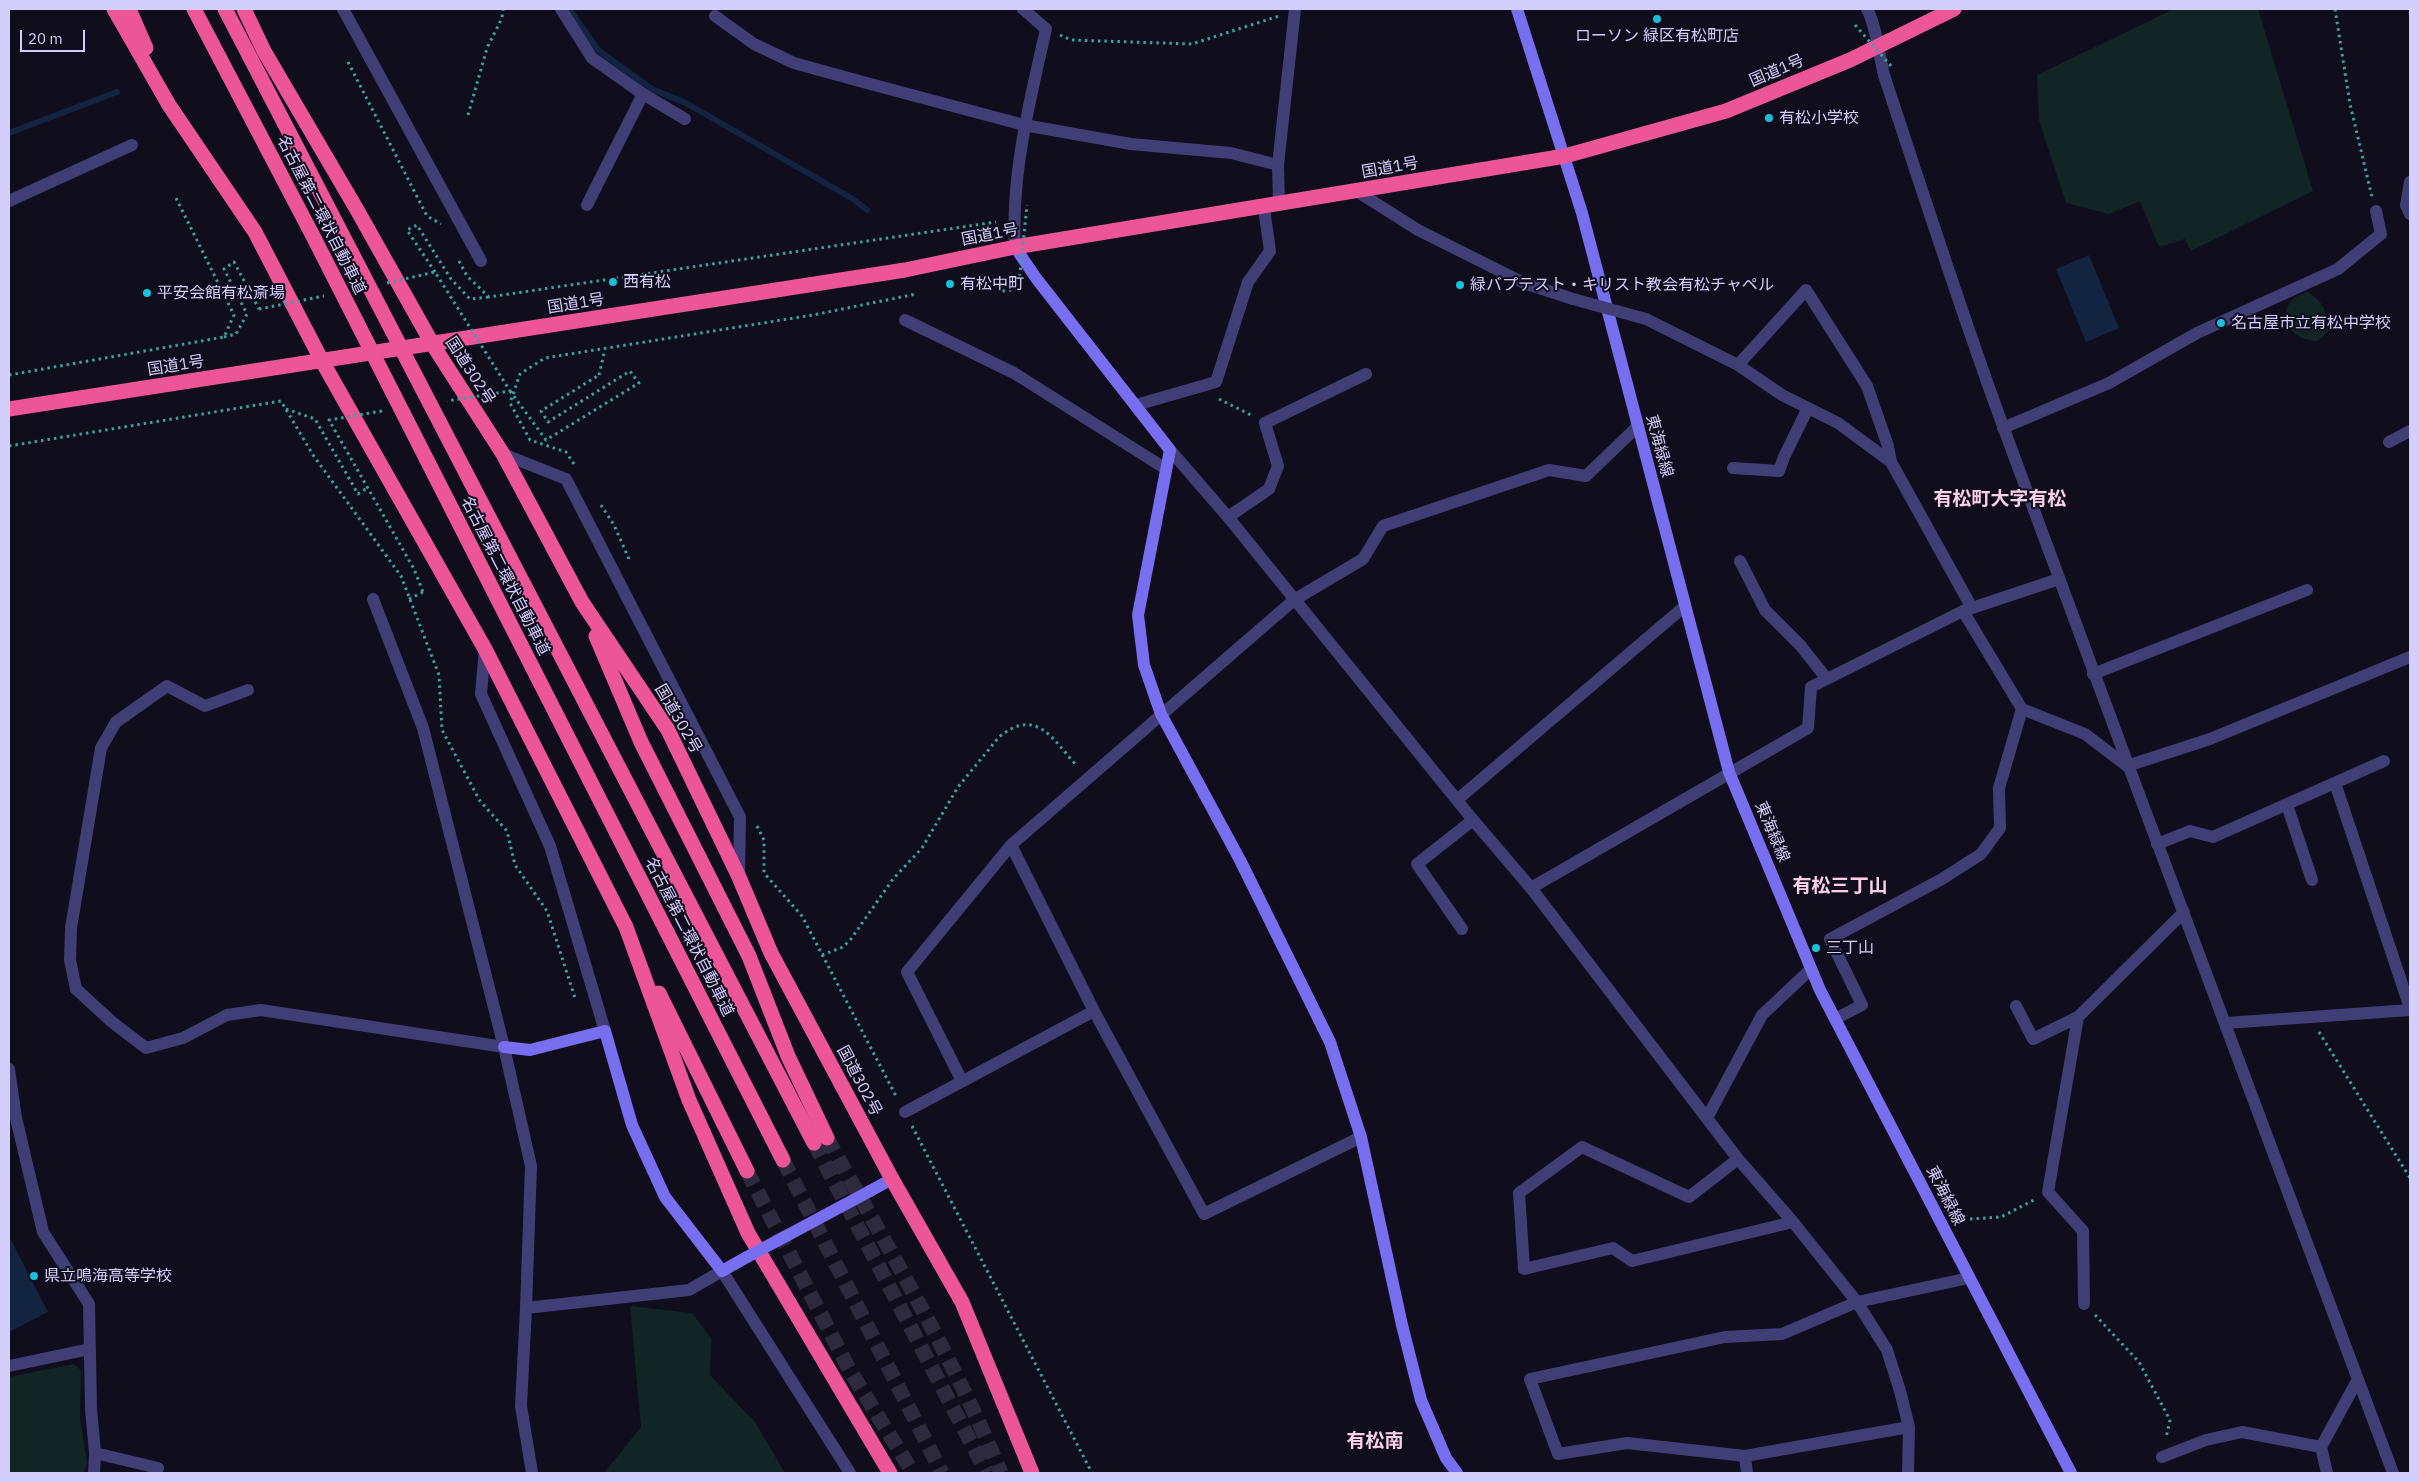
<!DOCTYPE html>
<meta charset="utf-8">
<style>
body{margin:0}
#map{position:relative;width:2419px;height:1482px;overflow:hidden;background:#100d1c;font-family:"IBM Plex Sans",sans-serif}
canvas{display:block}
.frame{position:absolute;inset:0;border:10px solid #d4cefa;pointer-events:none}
.scale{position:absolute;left:20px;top:30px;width:65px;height:22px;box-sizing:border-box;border:2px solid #d4cefa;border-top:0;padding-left:6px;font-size:15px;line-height:18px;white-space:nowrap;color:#d4cefa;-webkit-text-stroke:4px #100d1c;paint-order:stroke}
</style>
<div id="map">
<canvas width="2419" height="1482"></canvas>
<div class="frame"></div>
<div class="scale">20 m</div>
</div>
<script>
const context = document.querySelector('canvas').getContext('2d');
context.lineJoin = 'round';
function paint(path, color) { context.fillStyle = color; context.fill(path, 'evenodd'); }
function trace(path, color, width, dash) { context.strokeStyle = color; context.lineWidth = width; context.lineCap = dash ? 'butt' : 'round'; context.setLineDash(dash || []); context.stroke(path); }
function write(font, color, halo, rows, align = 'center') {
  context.font = font + ' "IBM Plex Sans","Noto Sans JP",sans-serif'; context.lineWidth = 4; context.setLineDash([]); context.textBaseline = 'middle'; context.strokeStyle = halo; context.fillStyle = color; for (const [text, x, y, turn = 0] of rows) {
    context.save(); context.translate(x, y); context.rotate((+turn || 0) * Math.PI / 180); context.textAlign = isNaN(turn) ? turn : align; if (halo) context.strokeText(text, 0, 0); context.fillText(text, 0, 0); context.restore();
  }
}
const green = new Path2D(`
 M 2174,9 L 2258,9 L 2313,191 L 2191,251 L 2185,239 L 2159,247 L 2140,201 L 2109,214 L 2066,203 L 2039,120 L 2037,75 Z
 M 2307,292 C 2324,301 2327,312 2329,331 L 2318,341 C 2285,341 2271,303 2307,292 Z
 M 630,1306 L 692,1313 L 711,1338 L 710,1375 L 755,1422 L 785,1473 L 604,1473 L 641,1427 Z
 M 74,1364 L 81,1370 L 80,1418 L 87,1463 L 84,1473 L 9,1473 L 9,1377 Z`);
const water = new Path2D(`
 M 2089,255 L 2119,328 L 2086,342 L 2056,269 Z
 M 11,1240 L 48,1312 L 9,1332 L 9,1241 Z`);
const stream = new Path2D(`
 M 569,9 L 599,51 L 652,89 L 686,103 L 853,199 L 867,210
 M 9,133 L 117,92`);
const highwayTunnel = new Path2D(`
 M 827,1138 C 888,1248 953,1357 1001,1473
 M 814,1143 L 987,1473
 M 783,1160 L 942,1473
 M 747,1171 L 849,1369 L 913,1473`);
const path = new Path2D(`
 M 2335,9 L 2350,104 L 2372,197
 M 1060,35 L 1071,40 L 1192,44 L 1279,16
 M 348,62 L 427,216 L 441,224
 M 468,115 L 487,48 L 502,18 L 503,9
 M 459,261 L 467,276 L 489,297 L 996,222
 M 435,272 L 407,230 L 417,225 L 451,279 L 470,299 L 489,297
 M 1001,285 L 1002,291 L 1020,289
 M 981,288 L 1018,283
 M 224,337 L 236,334 L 247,314 L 224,269 L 234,262 L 259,309
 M 9,375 L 224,337 L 234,315 L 175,196
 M 599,375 L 605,349
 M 1219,399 L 1251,415
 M 286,409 L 315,419 L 358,494 L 367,488
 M 9,446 L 281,401 L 313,455 L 401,576 L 439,675 L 442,730 L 480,801 L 507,831 L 515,865 L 547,911 L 575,998
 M 574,464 L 566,452 L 530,440 L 510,403 L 520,374 L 545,358 L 813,315 L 916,294
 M 601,505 L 614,525 L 629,559
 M 409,599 L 423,592
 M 757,826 L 764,840 L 764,873 L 802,916 L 897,1098
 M 822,955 L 843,947 L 851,939 L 893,879 L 922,848 L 958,787 L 999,737 C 1037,706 1053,740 1077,766
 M 2319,1032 L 2410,1178
 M 912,1126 L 1092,1473
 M 1954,1208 L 1970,1219 L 2001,1217 L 2034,1200
 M 2095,1315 L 2139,1362 L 2170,1420 L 2166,1438`);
const lane = new Path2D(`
 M 715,16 L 754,44 L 794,63 L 863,82 L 1024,125 L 1131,144 L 1231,153 L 1278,165
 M 1358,192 L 1418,230 L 1524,283 L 1573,299
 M 2406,205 L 2410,214
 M 1646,319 L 1738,365 L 1782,395 L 1838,423 L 1891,462 L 1972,608
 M 1738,365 L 1806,290 L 1867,386 L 1888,446 L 1891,462
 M 1136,405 L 1216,382 L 1248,282 L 1270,251 L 1264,208
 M 2003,428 L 2109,383 L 2197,333 L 2338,269 L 2381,234 L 2376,211
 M 2389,442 L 2410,431
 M 1733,468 L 1779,471 L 1784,457 L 1808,408
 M 1740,561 L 1765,610 L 1800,645 L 1827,679
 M 1294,600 L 1363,559 L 1383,526 L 1549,470 L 1586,476 L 1637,427
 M 1963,611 L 2022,709 L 2085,734 L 2127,766
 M 2093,674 L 2307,590
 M 2335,783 L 2410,1008
 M 2287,805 L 2312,880
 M 2157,844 L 2190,831 L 2213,837 L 2384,761
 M 1531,888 L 1808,728 L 1811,687 L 1963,611 L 2059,579
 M 2016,1006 L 2033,1039 L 2078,1017 L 2184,912
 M 2078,1017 L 2048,1192 L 2083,1231 L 2084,1304
 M 1835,1019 L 1862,1005 L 1830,939 L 1942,879 L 1981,854 L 2000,828 L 1999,788 L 2022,709
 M 1707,1118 L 1762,1015 L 1811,969
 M 2162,1457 L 2206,1440 L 2242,1432 L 2321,1447 L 2327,1473`);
const street = new Path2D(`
 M 343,9 L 481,261
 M 561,9 L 592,58 L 643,94 L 685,119
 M 1867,9 C 1876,25 1879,55 1884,75 C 1923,193 1961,312 2004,429 C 2131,778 2265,1125 2393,1473
 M 9,201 L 132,145
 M 587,205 L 643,94
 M 1279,205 L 1278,165 L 1295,9
 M 2406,205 L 2410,182
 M 1015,247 C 1011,174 1030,100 1046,29 L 1023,9
 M 905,320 L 1014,373 L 1166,469
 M 1170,450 L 1228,517 L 1473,820 L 1531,888 L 1738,1159 L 1793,1222 L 1857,1302 L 1887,1350 L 1900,1391 L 1909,1427 L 1908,1473
 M 503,454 L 566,479 L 740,817 L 739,877
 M 1228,517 L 1269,489 L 1278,466 L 1265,423 L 1366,374
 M 373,599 L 423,728 L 504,1047 L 531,1166 L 526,1308 L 689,1290 L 722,1271 L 850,1473
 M 485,649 L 481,694 L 550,846 L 605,1031
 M 248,690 L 205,706 L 167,686 L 116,722 L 101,748 L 71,928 L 70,960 L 76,989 L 112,1022 L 146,1048 L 183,1038 L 227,1015 L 261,1010 L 504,1047
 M 2127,766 L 2210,739 L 2410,657
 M 1457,800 L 1685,606
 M 1011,845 L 1094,1011 L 1204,1214 L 1361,1137
 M 1462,929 L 1417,864 L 1473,820
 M 2226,1023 L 2410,1010
 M 9,1069 L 16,1118 L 43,1232 L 89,1304 L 91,1409 L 95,1453 L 94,1473
 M 962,1081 L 907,972 L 1011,845 L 1294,600
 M 905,1112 L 1094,1011
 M 1738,1159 L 1689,1197 L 1582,1147 L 1519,1193 L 1524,1269 L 1613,1248 L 1632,1261 L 1793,1222
 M 526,1308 L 521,1406 L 532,1473
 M 9,1366 L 90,1349
 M 1909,1427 L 1745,1456 L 1627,1443 L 1558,1454 L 1530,1379 L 1725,1337 L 1782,1334 L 1857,1302 L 1969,1278
 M 2321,1447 L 2358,1379
 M 95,1453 L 158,1468
 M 1745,1456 L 1747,1473`);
const secondary = new Path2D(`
 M 1517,9 L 1582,213 L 1729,772 L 1820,990 L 2071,1473
 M 1015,247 L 1036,278 L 1170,450 L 1138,615 L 1144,665 L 1161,714 L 1240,860 L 1330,1042 L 1361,1137 L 1402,1325 L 1421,1400 L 1446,1458 L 1457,1473
 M 504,1047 L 530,1050 L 605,1031 L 632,1125 L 665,1197 L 722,1271 L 747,1257
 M 870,1191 L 892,1179`);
const highway = new Path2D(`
 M 114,9 L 169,105 L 255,232 L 322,361 L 485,649 L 626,927 L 689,1100 L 748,1233 L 890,1473
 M 129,9 L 146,48
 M 244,9 L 264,51 L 356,208 L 433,345 L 503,454 L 582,602 L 668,730 L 739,877 L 771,953 L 892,1179 L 962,1302 L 1032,1473
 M 9,409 L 905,270 L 1015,247 L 1565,156 L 1726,111 L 1850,60 L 1954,9
 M 596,636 L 641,742 L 749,956 L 788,1056 L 827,1138
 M 659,993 L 747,1171`);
const pathBridge = new Path2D(`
 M 1855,25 L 1892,67
 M 387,283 L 435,272 L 510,391 L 447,401
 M 1019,283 L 1027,205
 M 259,309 L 324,296
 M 510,391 L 546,440 L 639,383 L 630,371 L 548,422 L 541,411 L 599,375
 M 382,411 L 329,420 L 414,569 L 423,592`);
const laneBridge = new Path2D(`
 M 1573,299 L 1646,319`);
const secondaryBridge = new Path2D(`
 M 747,1257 L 870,1191`);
const highwayBridge = new Path2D(`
 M 194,9 L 314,238 L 783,1160
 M 225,9 L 814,1143`);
const markers = [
 [1657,19,5,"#18c1db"],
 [1769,118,5,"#18c1db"],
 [613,282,5,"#18c1db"],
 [950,284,5,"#18c1db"],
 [1460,285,5,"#18c1db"],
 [147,293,5,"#18c1db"],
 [2221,323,5,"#18c1db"],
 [1816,948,5,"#18c1db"],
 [34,1276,5,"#18c1db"]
];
const poiNames = [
 ["ローソン 緑区有松町店",1657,36,"center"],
 ["有松小学校",1779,118],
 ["西有松",623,282],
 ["有松中町",960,284],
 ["緑バプテスト・キリスト教会有松チャペル",1470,285],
 ["平安会館有松斎場",157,293],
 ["名古屋市立有松中学校",2231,323],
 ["三丁山",1826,948],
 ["県立鳴海高等学校",44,1276]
];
const streetNames = [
 ["国道1号",1777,71,-23],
 ["国道1号",1390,168,-10],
 ["名古屋第二環状自動車道",321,215,63],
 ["国道1号",990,235,-11],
 ["国道1号",576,304,-9],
 ["国道1号",176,366,-9],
 ["国道302号",470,371,57],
 ["東海緑線",1659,446,75],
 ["名古屋第二環状自動車道",505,576,63],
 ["国道302号",678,719,60],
 ["東海緑線",1772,832,67],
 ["名古屋第二環状自動車道",689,937,63],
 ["国道302号",859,1081,62],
 ["東海緑線",1945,1196,63]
];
const quarterNames = [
 ["有松町大字有松",2000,500],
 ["有松三丁山",1840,887],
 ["有松南",1375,1442]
];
paint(green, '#112525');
paint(water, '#122440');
trace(stream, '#122440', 6);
trace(highwayTunnel, '#2d2a3d', 15, [15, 8]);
trace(path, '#3aa29f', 3, [2.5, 4]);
trace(lane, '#413e76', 12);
trace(street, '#413e76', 12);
trace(secondary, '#776fef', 12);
trace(highway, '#ec5699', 15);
trace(pathBridge, '#3aa29f', 3, [2.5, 4]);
trace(laneBridge, '#413e76', 12);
trace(secondaryBridge, '#776fef', 12);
trace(highwayBridge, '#ec5699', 15);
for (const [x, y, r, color] of markers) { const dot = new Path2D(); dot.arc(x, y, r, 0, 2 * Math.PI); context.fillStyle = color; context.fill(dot); trace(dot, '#100d1c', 2); }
write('16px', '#d4cefa', '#100d1c', poiNames, 'left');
write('16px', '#d4cefa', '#100d1c', streetNames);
write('bold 19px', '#fad0e9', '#100d1c', quarterNames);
</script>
